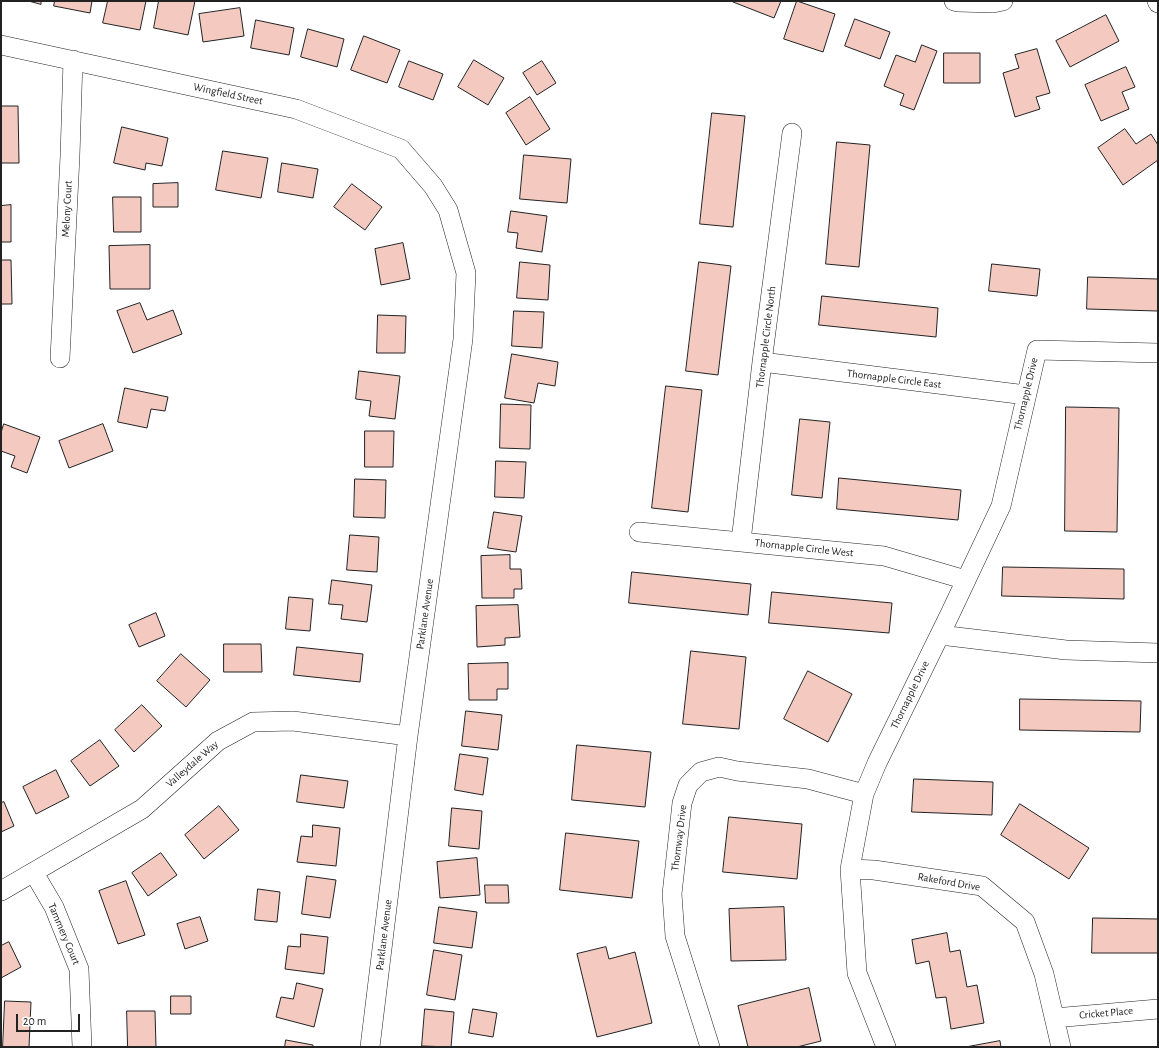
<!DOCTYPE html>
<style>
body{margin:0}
#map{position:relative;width:1159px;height:1048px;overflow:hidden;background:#fff;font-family:"Alegreya Sans",sans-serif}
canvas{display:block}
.frame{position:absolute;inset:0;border:2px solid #222;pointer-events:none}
.scale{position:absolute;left:16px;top:1014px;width:64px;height:18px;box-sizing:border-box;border:2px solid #222;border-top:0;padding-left:5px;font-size:12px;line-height:14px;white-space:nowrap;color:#222;-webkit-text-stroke:3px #fff;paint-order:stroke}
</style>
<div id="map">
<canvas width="1159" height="1048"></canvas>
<div class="frame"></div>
<div class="scale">20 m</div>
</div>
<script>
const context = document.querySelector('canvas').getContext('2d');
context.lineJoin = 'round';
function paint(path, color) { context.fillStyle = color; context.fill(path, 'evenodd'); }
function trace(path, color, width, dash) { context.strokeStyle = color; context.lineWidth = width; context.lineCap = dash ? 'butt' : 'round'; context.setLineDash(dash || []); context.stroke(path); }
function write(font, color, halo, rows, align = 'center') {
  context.font = font + ' "Alegreya Sans",sans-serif'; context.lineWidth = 3; context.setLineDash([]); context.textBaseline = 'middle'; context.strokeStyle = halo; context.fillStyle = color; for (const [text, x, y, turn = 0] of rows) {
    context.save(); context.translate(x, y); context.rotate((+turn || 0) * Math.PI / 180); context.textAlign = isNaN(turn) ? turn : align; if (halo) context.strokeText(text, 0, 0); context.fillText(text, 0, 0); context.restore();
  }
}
const building = new Path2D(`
 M 29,1 L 41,1 L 41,4 Z
 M 55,1 L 92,1 L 90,13 L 54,6 Z
 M 108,1 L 146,1 L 140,30 L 103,23 Z
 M 159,1 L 195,1 L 188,35 L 154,28 Z
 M 733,1 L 781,1 L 774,18 L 733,2 Z
 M 797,1 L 835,14 L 823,52 L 784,39 Z
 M 240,8 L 244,36 L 203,42 L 199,14 Z
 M 1106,15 L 1119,41 L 1070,67 L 1056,41 Z
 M 855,19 L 890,32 L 880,59 L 845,46 Z
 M 256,20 L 294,28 L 289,55 L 251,48 Z
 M 308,29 L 344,39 L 337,67 L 301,57 Z
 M 364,36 L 400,50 L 387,83 L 351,70 Z
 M 922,45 L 937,51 L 914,110 L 900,105 L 904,94 L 884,86 L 896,55 L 915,62 Z
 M 1037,49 L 1050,93 L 1036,97 L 1040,109 L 1015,117 L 1003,73 L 1019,68 L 1015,55 Z
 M 944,53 L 980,53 L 980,83 L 944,83 Z
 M 474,60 L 504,78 L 488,105 L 458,87 Z
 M 409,61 L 443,74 L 433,100 L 399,87 Z
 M 542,61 L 556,83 L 537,95 L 523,73 Z
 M 1126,67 L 1135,87 L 1122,92 L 1129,109 L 1101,121 L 1085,85 Z
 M 530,97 L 550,129 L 526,145 L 506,113 Z
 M 1,106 L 18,106 L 19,163 L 1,163 Z
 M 712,113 L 745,116 L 733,227 L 700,224 Z
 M 122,127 L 168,138 L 162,166 L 146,163 L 145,170 L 114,163 Z
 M 1125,129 L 1136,144 L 1151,134 L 1158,145 L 1158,160 L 1123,185 L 1098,148 Z
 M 837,142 L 870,145 L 859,267 L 826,264 Z
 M 223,151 L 268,158 L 261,198 L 216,190 Z
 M 524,155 L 571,159 L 567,203 L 520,199 Z
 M 282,163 L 318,169 L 313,198 L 278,192 Z
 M 178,183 L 178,207 L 153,207 L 153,184 Z
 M 352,184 L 382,207 L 365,230 L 334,207 Z
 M 113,197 L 141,197 L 141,232 L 114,232 Z
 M 11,205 L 11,242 L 1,242 L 1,206 Z
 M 511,211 L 547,216 L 542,252 L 516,248 L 518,233 L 508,232 Z
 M 403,243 L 410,279 L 381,285 L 375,249 Z
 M 150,245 L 150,289 L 110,289 L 109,246 Z
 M 1,260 L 11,260 L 12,304 L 1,304 Z
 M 520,262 L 550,265 L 548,300 L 517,298 Z
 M 699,262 L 731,266 L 718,375 L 686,371 Z
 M 992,264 L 1040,269 L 1037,296 L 989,291 Z
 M 1088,277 L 1158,279 L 1158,311 L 1087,309 Z
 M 822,296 L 938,308 L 936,337 L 819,325 Z
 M 140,303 L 147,320 L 173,310 L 182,334 L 133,353 L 117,311 Z
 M 514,311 L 544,312 L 542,348 L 512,346 Z
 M 378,315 L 406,316 L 405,353 L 377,353 Z
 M 512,354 L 558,362 L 555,386 L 538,383 L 534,403 L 505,398 Z
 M 359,371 L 400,376 L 395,419 L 369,416 L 371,401 L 356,399 Z
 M 666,386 L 702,390 L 688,512 L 652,508 Z
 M 125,388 L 168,397 L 165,411 L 151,409 L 147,428 L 118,422 Z
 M 501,404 L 531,405 L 530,449 L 500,448 Z
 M 1066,407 L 1119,408 L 1117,532 L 1065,531 Z
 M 800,419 L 830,422 L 822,498 L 792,495 Z
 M 4,424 L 40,437 L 27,473 L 11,467 L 15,456 L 1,451 L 1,433 Z
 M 103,424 L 113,451 L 69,468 L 59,441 Z
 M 365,431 L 394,431 L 393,467 L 365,467 Z
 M 496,461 L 526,462 L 524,498 L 495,497 Z
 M 839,478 L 961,490 L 958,520 L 837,509 Z
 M 355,479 L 386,480 L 385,518 L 354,517 Z
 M 494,512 L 522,516 L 516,552 L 488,548 Z
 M 350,535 L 379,537 L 377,572 L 347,570 Z
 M 510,555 L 510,569 L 521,569 L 522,589 L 514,589 L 514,598 L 482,598 L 481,556 Z
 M 1003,567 L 1124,569 L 1124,599 L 1002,596 Z
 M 632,572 L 751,584 L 748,615 L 629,603 Z
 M 332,580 L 372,585 L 367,622 L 341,619 L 343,605 L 329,604 Z
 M 772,592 L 892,603 L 889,633 L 769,623 Z
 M 289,597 L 313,599 L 310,631 L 286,629 Z
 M 518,605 L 520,637 L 505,638 L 505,645 L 477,647 L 476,606 Z
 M 156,613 L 165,636 L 139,647 L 129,625 Z
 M 224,644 L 261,644 L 262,672 L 224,672 Z
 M 297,647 L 363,654 L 360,682 L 294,675 Z
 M 691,651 L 746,657 L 739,729 L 683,724 Z
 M 181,654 L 210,680 L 186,707 L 157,681 Z
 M 508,663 L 508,689 L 497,689 L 497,700 L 469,700 L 468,664 Z
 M 808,671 L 852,694 L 828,742 L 784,719 Z
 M 1020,699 L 1141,701 L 1140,732 L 1020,730 Z
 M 142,705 L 162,726 L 134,752 L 115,730 Z
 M 466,711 L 502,715 L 498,750 L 462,746 Z
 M 100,740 L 119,766 L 90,786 L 71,761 Z
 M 577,745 L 651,752 L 645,807 L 572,800 Z
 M 460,754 L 488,758 L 483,795 L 455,790 Z
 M 56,770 L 69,797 L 36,814 L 23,787 Z
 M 301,775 L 348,781 L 344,808 L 297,802 Z
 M 914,779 L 993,782 L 992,815 L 912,812 Z
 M 4,802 L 14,826 L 1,832 L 1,803 Z
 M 1020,804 L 1089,848 L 1069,879 L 1001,835 Z
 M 219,806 L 239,830 L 204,859 L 185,835 Z
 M 452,808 L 482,811 L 479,849 L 449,846 Z
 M 729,817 L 802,824 L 797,879 L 723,872 Z
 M 313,825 L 340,828 L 336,866 L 297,862 L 301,836 L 312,837 Z
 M 566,833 L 639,841 L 632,898 L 560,890 Z
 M 161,853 L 177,875 L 148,896 L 132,873 Z
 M 477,858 L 480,895 L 440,898 L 437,862 Z
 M 307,876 L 336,880 L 330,918 L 302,914 Z
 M 126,881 L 145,935 L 118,944 L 99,891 Z
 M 485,885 L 508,885 L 509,903 L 486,903 Z
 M 258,889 L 280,892 L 277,922 L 255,920 Z
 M 439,907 L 477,912 L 472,948 L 434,943 Z
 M 784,907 L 786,960 L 731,961 L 729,909 Z
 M 200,917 L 208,941 L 185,949 L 177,924 Z
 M 1093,918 L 1158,919 L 1158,953 L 1092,953 Z
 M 947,933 L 950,952 L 960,950 L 967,987 L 977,985 L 984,1023 L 951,1029 L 946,997 L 936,998 L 929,961 L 916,964 L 912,940 Z
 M 301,934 L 328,937 L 324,974 L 285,969 L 288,946 L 300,947 Z
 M 9,942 L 21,967 L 1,978 L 1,946 Z
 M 606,947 L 609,959 L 635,952 L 652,1023 L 597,1037 L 577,954 Z
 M 434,950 L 462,955 L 455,1000 L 427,995 Z
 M 297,983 L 323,989 L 314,1027 L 276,1017 L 281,997 L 293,999 Z
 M 809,988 L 821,1041 L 797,1047 L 748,1047 L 738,1006 Z
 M 171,996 L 191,996 L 191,1014 L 171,1014 Z
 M 5,1001 L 31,1002 L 29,1047 L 3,1047 Z
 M 425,1009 L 454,1012 L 451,1047 L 422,1046 Z
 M 473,1009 L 497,1013 L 493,1037 L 469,1033 Z
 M 127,1011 L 155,1011 L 156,1047 L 128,1047 Z
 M 286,1040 L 313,1045 L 313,1047 L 285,1047 Z
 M 1000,1041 L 1001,1047 L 966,1047 Z`);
const street = new Path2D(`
 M 954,1 L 958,2 L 993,3 L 1003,1
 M 1157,1 L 1158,3
 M 1,45 L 296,109 L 401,149 L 433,186 L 448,210 L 466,273 L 463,339 L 408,736 L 370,1047
 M 60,358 L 70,156 L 73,60
 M 762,362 L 1026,395
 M 639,532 L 884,556 L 966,580
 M 741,541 L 762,362 L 792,133
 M 940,635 L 1066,650 L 1158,653
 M 850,869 L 874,870 L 982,886 L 1025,922 L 1044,974 L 1061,1047
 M 34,873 L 54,907 L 79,969 L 82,1047
 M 1,891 L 142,809 L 218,741 L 253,722 L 293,721 L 408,736
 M 1054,1018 L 1158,1009
 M 710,1047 L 675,936 L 672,894 L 682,803 L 688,785 L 701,772 L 719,767 L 737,771 L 808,779 L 864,794
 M 886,1047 L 857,973 L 850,869 L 864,794 L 877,763 L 950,614 L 1001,506 L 1037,350 L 1158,353`);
const streetNames = [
 ["Wingfield Street",228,94,12],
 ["Melony Court",67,209,-87],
 ["Thornapple Circle North",766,337,-83],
 ["Thornapple Circle East",894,379,7],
 ["Thornapple Drive",1026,394,-77],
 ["Thornapple Circle West",804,548,6],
 ["Parklane Avenue",425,614,-82],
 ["Thornapple Drive",910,695,-64],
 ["Valleydale Way",192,764,-41],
 ["Thornway Drive",679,838,-83],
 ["Rakeford Drive",949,882,10],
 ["Tammery Court",64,934,67],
 ["Parklane Avenue",384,935,-83],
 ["Cricket Place",1106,1013,-5]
];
paint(building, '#f3c9c0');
trace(building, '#222', 1);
trace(street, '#222', 20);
trace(street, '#fff', 19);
write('11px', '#222', '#fff', streetNames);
</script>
